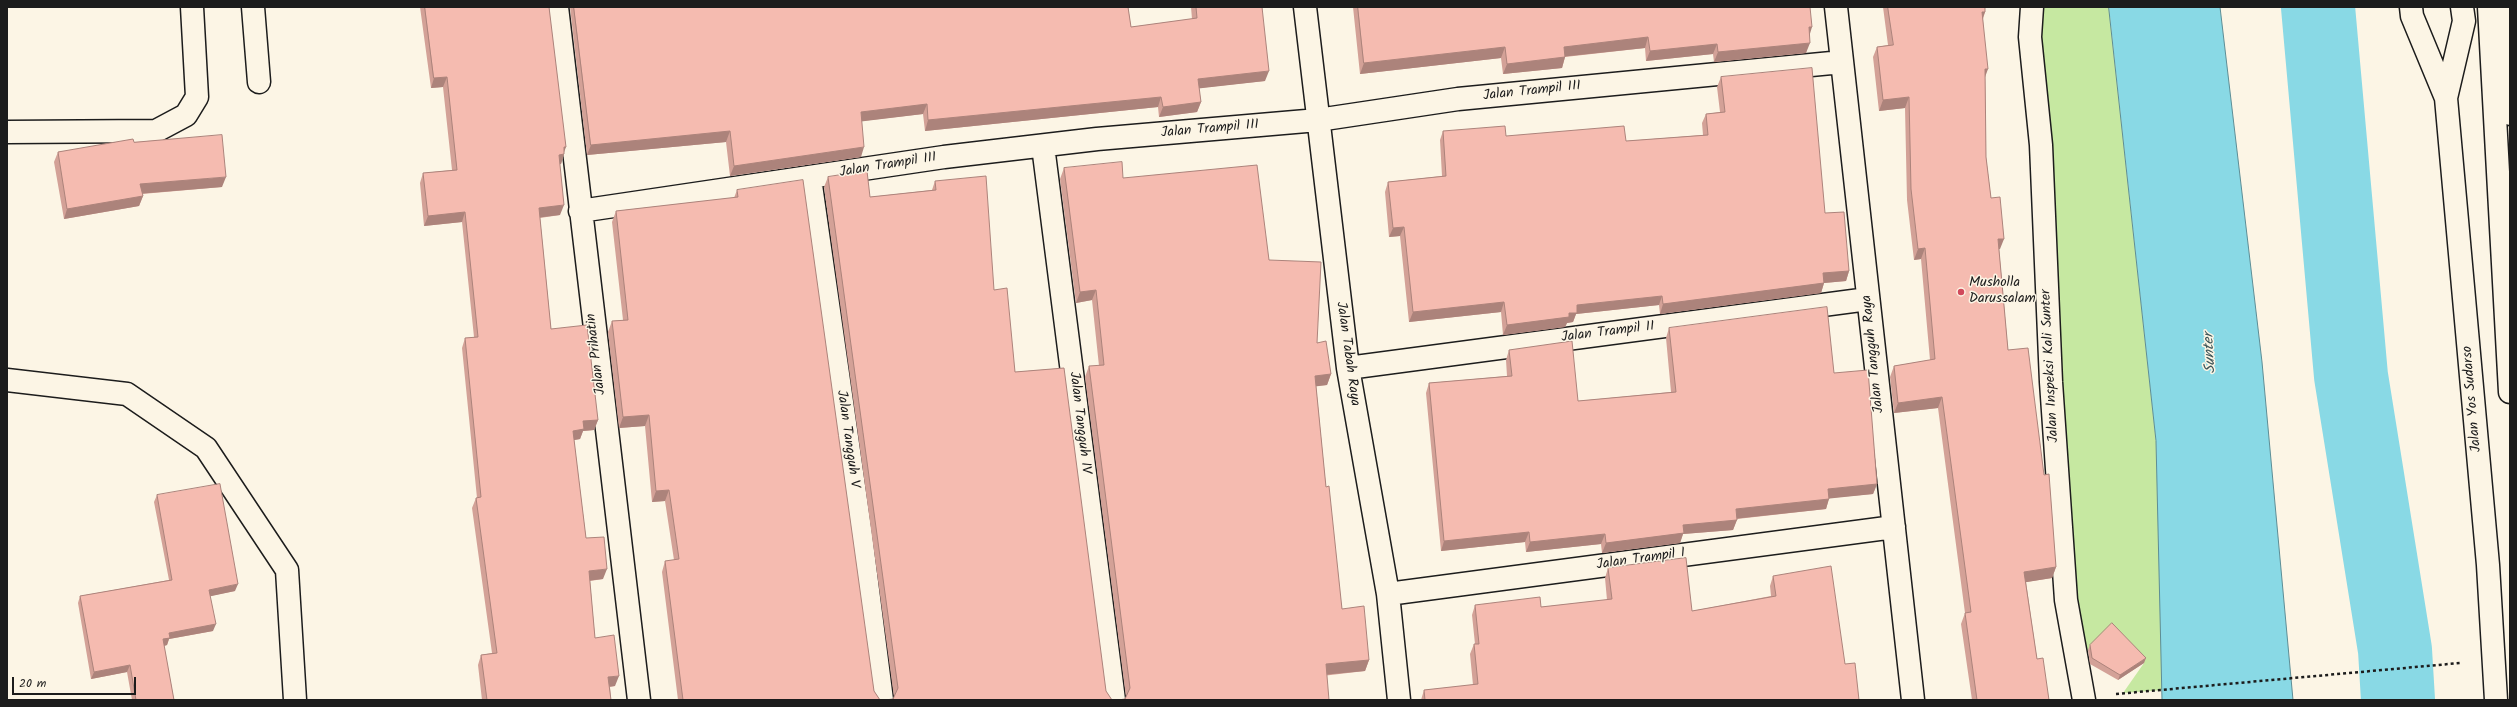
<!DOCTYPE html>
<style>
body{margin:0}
#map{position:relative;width:2517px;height:707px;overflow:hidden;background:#fcf5e5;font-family:Kalam,sans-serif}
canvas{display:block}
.frame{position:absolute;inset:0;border:8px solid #1c1c1c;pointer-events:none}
.scale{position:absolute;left:12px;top:677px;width:124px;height:18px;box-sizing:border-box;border:2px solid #1c1c1c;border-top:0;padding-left:5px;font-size:12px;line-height:14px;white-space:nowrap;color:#1c1c1c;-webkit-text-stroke:3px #fcf5e5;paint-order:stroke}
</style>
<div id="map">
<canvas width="2517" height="707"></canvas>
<div class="frame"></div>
<div class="scale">20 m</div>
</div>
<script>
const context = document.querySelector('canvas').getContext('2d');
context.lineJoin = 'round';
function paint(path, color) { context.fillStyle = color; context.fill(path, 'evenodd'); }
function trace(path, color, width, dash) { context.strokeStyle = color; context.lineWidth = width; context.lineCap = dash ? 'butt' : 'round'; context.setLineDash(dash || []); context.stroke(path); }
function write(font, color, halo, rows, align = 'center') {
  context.font = font + ' Kalam,sans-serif'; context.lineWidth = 3; context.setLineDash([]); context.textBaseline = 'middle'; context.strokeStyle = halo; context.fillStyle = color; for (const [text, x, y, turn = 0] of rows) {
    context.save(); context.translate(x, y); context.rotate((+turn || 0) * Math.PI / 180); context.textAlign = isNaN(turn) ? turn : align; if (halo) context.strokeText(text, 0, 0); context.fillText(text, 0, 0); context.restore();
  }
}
const green = new Path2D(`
 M 2032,7 L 2109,7 L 2156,441 L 2163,690 L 2123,693 L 2144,663 L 2110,628 L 2077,661 Z`);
const water = new Path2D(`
 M 2109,7 L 2220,7 L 2262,362 L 2293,700 L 2162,700 L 2156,441 Z`);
const river = new Path2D(`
 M 2318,7 L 2351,376 L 2395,650 L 2398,700`);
const path = new Path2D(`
 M 2116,694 L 2460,663`);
const minor = new Path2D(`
 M 253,7 L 259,82
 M 557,7 L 639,700
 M 1305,7 L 1348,368 L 1388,594 L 1399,700
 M 1836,7 L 1913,700
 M 2032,7 L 2030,37 L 2041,145 L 2051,382 L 2066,600 L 2084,700
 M 2489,7 L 2510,392
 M 7,132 L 156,131 L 186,115 L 197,97 L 192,7
 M 1043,146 L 1114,700
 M 810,178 L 861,535 L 882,700
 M 580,211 L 944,157 L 1097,139 L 1318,120 L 1458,99 L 1842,62
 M 1348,368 L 1868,299
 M 7,380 L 127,394 L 206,448 L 287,570 L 295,700
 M 1388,594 L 1894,527`);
const highway = new Path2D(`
 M 2411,7 L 2412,16 L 2446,98 L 2488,565 L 2496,700
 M 2503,7 L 2510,114
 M 2446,98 L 2464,21 L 2462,7`);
const wall = new Path2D(`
 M 420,7 L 549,7 L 564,154 L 561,164 L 560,164 L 560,215 L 540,218 L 551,329 L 598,420 L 594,430 L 583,431 L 580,439 L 574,440 L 586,538 L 603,579 L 590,581 L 595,638 L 615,686 L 610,687 L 611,700 L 482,700 L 478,665 L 481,655 L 492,653 L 472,508 L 476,498 L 477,498 L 462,348 L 465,338 L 474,337 L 462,222 L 424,226 L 420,183 L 423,173 L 452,170 L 443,87 L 431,88 Z
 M 570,7 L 1128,7 L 1131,27 L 1192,19 L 1191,7 L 1262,7 L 1265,81 L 1199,88 L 1201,102 L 1197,112 L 1159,117 L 1158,107 L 925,131 L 923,114 L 862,121 L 861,157 L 730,176 L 726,142 L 587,155 Z
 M 1353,7 L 1810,7 L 1809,36 L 1806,53 L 1714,62 L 1713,54 L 1646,61 L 1645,48 L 1565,57 L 1562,68 L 1503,74 L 1501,58 L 1360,74 Z
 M 1883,7 L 1985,7 L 1985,12 L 1983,19 L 1985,76 L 1986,157 L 1991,198 L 2000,249 L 1999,249 L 2008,350 L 2056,567 L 2052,578 L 2026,582 L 2037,659 L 2049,700 L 1972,700 L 1961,624 L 1965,613 L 1938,408 L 1894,413 L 1890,377 L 1894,366 L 1930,360 L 1921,259 L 1914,260 L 1907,200 L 1905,108 L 1879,111 L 1873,57 L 1877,47 L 1888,45 Z
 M 1721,77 L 1825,213 L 1849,271 L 1846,281 L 1824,283 L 1821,293 L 1660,314 L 1659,305 L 1576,314 L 1573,322 L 1567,323 L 1565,327 L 1503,335 L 1501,312 L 1409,322 L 1400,236 L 1389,237 L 1385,192 L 1388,182 L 1442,176 L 1440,140 L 1443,131 L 1506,136 L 1626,141 L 1703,135 L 1702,123 L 1706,114 L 1720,112 L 1717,87 Z
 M 134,142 L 222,187 L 142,194 L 143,196 L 139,206 L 64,219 L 54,162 L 58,152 Z
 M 1064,168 L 1123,178 L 1269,260 L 1317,343 L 1331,374 L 1327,385 L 1316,386 L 1326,487 L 1342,609 L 1369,660 L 1365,671 L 1125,699 L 1126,697 L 1085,377 L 1089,366 L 1099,366 L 1092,300 L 1076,303 L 1060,179 Z
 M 828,177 L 870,197 L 932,190 L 935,181 L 994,290 L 1015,372 L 1064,368 L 893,699 L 894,697 L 824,187 Z
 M 737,190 L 874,691 L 880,700 L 678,700 L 662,572 L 665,561 L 674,560 L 665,501 L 652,502 L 645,426 L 619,428 L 608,332 L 612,321 L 623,320 L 612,222 L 616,211 L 734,198 Z
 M 1669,328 L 1834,373 L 1877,484 L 1873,494 L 1829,498 L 1826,509 L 1737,519 L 1733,530 L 1683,534 L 1680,543 L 1602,553 L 1601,544 L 1526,552 L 1525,542 L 1441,551 L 1426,393 L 1429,383 L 1507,376 L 1506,360 L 1509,350 L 1578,401 L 1671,392 L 1666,338 Z
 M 157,495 L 235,591 L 210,596 L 213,631 L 169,639 L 167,645 L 164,646 L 174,700 L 132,700 L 127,672 L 91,679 L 78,603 L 80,596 L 169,580 L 154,502 Z
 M 1608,568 L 1692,611 L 1771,596 L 1770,586 L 1773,576 L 1845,664 L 1859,700 L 1421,700 L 1424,690 L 1473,685 L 1470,654 L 1474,644 L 1475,644 L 1472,615 L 1475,605 L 1541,607 L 1607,600 L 1605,578 Z
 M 2090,645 L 2144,663 L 2118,680 L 2090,664 L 2088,650 Z`);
const shadedWall = new Path2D(`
 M 1982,12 L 1985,12 L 1981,23 Z
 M 1809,27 L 1812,27 L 1809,37 Z
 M 1648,37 L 1645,48 L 1560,57 L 1564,47 Z
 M 1810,43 L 1806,53 L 1714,62 L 1718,52 Z
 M 1717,44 L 1713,54 L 1646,61 L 1650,51 Z
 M 1505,47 L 1501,58 L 1360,74 L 1364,63 Z
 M 1565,57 L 1562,68 L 1503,74 L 1507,64 Z
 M 1985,69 L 1988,69 L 1984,80 Z
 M 1269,71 L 1265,81 L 1194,89 L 1198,79 Z
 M 447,77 L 443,87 L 431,88 L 434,78 Z
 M 1161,97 L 1158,107 L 925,131 L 928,120 Z
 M 1909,97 L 1905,108 L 1879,111 L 1883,100 Z
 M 1201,102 L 1197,112 L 1159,117 L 1163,107 Z
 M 927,104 L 923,114 L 857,122 L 861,112 Z
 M 730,131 L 726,142 L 587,155 L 591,145 Z
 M 564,147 L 566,147 L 563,155 L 564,154 L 561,164 L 556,165 L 559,155 Z
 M 864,147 L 861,157 L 730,176 L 734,166 Z
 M 226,177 L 222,187 L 137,194 L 140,184 Z
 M 143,196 L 139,206 L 64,219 L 67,209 Z
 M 564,205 L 560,215 L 535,218 L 539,208 Z
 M 465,212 L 462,222 L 424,226 L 428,216 Z
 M 1404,227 L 1400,236 L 1389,237 L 1393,228 Z
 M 1998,239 L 2004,239 L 2000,249 L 1994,250 Z
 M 1925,248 L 1921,259 L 1914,260 L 1918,249 Z
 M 1849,271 L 1846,281 L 1824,283 L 1821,293 L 1660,314 L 1663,304 L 1823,273 Z
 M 1096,290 L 1092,300 L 1076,303 L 1080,292 Z
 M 1662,296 L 1659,305 L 1576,314 L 1573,322 L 1567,323 L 1565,327 L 1503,335 L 1507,325 L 1569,313 L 1577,305 Z
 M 1504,302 L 1501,312 L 1409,322 L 1413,312 Z
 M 1331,374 L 1327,385 L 1311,387 L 1315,376 Z
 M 1942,397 L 1938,408 L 1894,413 L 1898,403 Z
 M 649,415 L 645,426 L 619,428 L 623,417 Z
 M 598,420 L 594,430 L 583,431 L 580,439 L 569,441 L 573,431 L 583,421 Z
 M 1877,484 L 1873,494 L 1825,499 L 1828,489 Z
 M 669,490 L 665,501 L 652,502 L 656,491 Z
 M 1829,499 L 1826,509 L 1733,519 L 1736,509 Z
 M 1737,520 L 1733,530 L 1683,534 L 1680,543 L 1602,553 L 1606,543 L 1683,525 Z
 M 1529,532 L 1525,542 L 1441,551 L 1444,541 Z
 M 1605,534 L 1601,544 L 1526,552 L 1530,542 Z
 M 2056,567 L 2052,578 L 2021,583 L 2024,572 Z
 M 607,569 L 603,579 L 586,581 L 589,571 Z
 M 238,584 L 235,591 L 207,597 L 209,590 Z
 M 216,624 L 213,631 L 169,639 L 167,645 L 160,647 L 163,639 L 169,633 Z
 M 2146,658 L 2144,663 L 2118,680 L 2120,675 Z
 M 1369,660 L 1365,671 L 1322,675 L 1326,664 Z
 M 130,665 L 127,672 L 91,679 L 94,672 Z
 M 619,676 L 615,686 L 605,687 L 608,677 Z`);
const building = new Path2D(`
 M 425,7 L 549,7 L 566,147 L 564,147 L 564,154 L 559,155 L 564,205 L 539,208 L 551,329 L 587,325 L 598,420 L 583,421 L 584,429 L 573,431 L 586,538 L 604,537 L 607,569 L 589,571 L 595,638 L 614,635 L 619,676 L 608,677 L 611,700 L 487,700 L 481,655 L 497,653 L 476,498 L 481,497 L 465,338 L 478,337 L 465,212 L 428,216 L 423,173 L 457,170 L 447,77 L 434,78 Z
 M 574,7 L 1128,7 L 1131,27 L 1197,18 L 1196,7 L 1262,7 L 1269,71 L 1198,79 L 1201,102 L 1163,107 L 1161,97 L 928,120 L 927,104 L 861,112 L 864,147 L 734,166 L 730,131 L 591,145 Z
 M 1358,7 L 1810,7 L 1812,27 L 1809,27 L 1810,43 L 1718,52 L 1717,44 L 1650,51 L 1648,37 L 1564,47 L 1565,57 L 1507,64 L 1505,47 L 1364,63 Z
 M 1888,7 L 1985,7 L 1985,12 L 1982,12 L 1988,69 L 1985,69 L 1986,157 L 1991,198 L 2000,197 L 2004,239 L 1998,239 L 2008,350 L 2028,348 L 2044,475 L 2049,474 L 2056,567 L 2024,572 L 2037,659 L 2043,658 L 2049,700 L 1977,700 L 1965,613 L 1971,612 L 1942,397 L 1898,403 L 1894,366 L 1935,359 L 1925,248 L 1918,249 L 1911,189 L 1909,97 L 1883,100 L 1877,47 L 1893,45 Z
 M 1812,68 L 1825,213 L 1844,212 L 1849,271 L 1823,273 L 1824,283 L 1663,304 L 1662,296 L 1577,305 L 1577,313 L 1569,313 L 1569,317 L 1507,325 L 1504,302 L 1413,312 L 1404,227 L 1393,228 L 1388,182 L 1446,176 L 1443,131 L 1505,126 L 1506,136 L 1624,126 L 1626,141 L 1708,135 L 1706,114 L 1725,112 L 1721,77 Z
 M 222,135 L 226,177 L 140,184 L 143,196 L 67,209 L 58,152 L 133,139 L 134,142 Z
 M 1122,162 L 1123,178 L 1257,165 L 1269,260 L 1321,262 L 1317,343 L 1326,341 L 1331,374 L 1315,376 L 1326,487 L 1329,486 L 1342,609 L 1364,606 L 1369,660 L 1326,664 L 1329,700 L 1118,700 L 1125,699 L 1130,688 L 1089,366 L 1104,365 L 1096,290 L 1080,292 L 1064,168 Z
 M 867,171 L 870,197 L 936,190 L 935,181 L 986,176 L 994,290 L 1007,288 L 1015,372 L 1064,368 L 1106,691 L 1112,700 L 885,700 L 893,699 L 898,688 L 828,177 Z
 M 803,180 L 874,691 L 880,700 L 683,700 L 665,561 L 679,559 L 669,490 L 656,491 L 649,415 L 623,417 L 612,321 L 628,320 L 616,211 L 738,197 L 737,190 Z
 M 1827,307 L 1834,373 L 1868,370 L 1877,484 L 1828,489 L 1829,499 L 1736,509 L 1737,520 L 1683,525 L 1684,533 L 1606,543 L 1605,534 L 1530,542 L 1529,532 L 1444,541 L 1429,383 L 1512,376 L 1509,350 L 1572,341 L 1578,401 L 1676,392 L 1669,328 Z
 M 220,484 L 238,584 L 209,590 L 216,624 L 169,633 L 170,638 L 163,639 L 174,700 L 136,700 L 130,665 L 94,672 L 80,596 L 172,580 L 157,495 Z
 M 1686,558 L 1692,611 L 1776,596 L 1773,576 L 1831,566 L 1845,664 L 1855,663 L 1859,700 L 1425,700 L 1424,690 L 1478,684 L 1474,644 L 1479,644 L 1475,605 L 1540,597 L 1541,607 L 1612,599 L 1608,568 Z
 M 2112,623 L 2146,658 L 2120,675 L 2092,658 L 2090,645 Z`);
const markers = [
 [1961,292,4,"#d1495b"]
];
const streetNames = [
 ["Jalan Trampil III",1532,92,-6],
 ["Jalan Trampil III",1210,130,-5],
 ["Jalan Trampil III",888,166,-9],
 ["Jalan Trampil II",1608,333,-7],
 ["Jalan Prihatin",597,354,-97],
 ["Jalan Tabah Raya",1347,354,82],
 ["Jalan Tangguh Raya",1874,354,-96],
 ["Jalan Inspeksi Kali Sunter",2051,366,-93],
 ["Jalan Yos Sudarso",2473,399,-95],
 ["Jalan Tangguh IV",1079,423,83],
 ["Jalan Tangguh V",847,439,82],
 ["Jalan Trampil I",1641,560,-8]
];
const poiNames = [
 ["Musholla",1969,284],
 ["Darussalam",1969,300]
];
const waterNames = [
 ["Sunter",2211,353,-93]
];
paint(green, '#c6e8a1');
paint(water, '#89d9e5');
trace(water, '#5d8d95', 1);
trace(river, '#89d9e5', 74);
trace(minor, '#1c1c1c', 25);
trace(highway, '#1c1c1c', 25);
trace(path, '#1c1c1c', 2.5, [3, 3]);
trace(minor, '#fcf5e5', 22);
trace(highway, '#fcf5e5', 22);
paint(wall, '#d3a197');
paint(shadedWall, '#ac837b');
paint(building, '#f5bbb0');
trace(building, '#ac837b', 1);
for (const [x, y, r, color] of markers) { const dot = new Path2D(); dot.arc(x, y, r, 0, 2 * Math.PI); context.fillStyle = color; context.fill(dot); trace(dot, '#fcf5e5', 1.5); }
write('14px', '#1c1c1c', '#fcf5e5', streetNames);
write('14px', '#1c1c1c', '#fcf5e5', poiNames, 'left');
write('italic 15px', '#3d5558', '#fcf5e5', waterNames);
</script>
